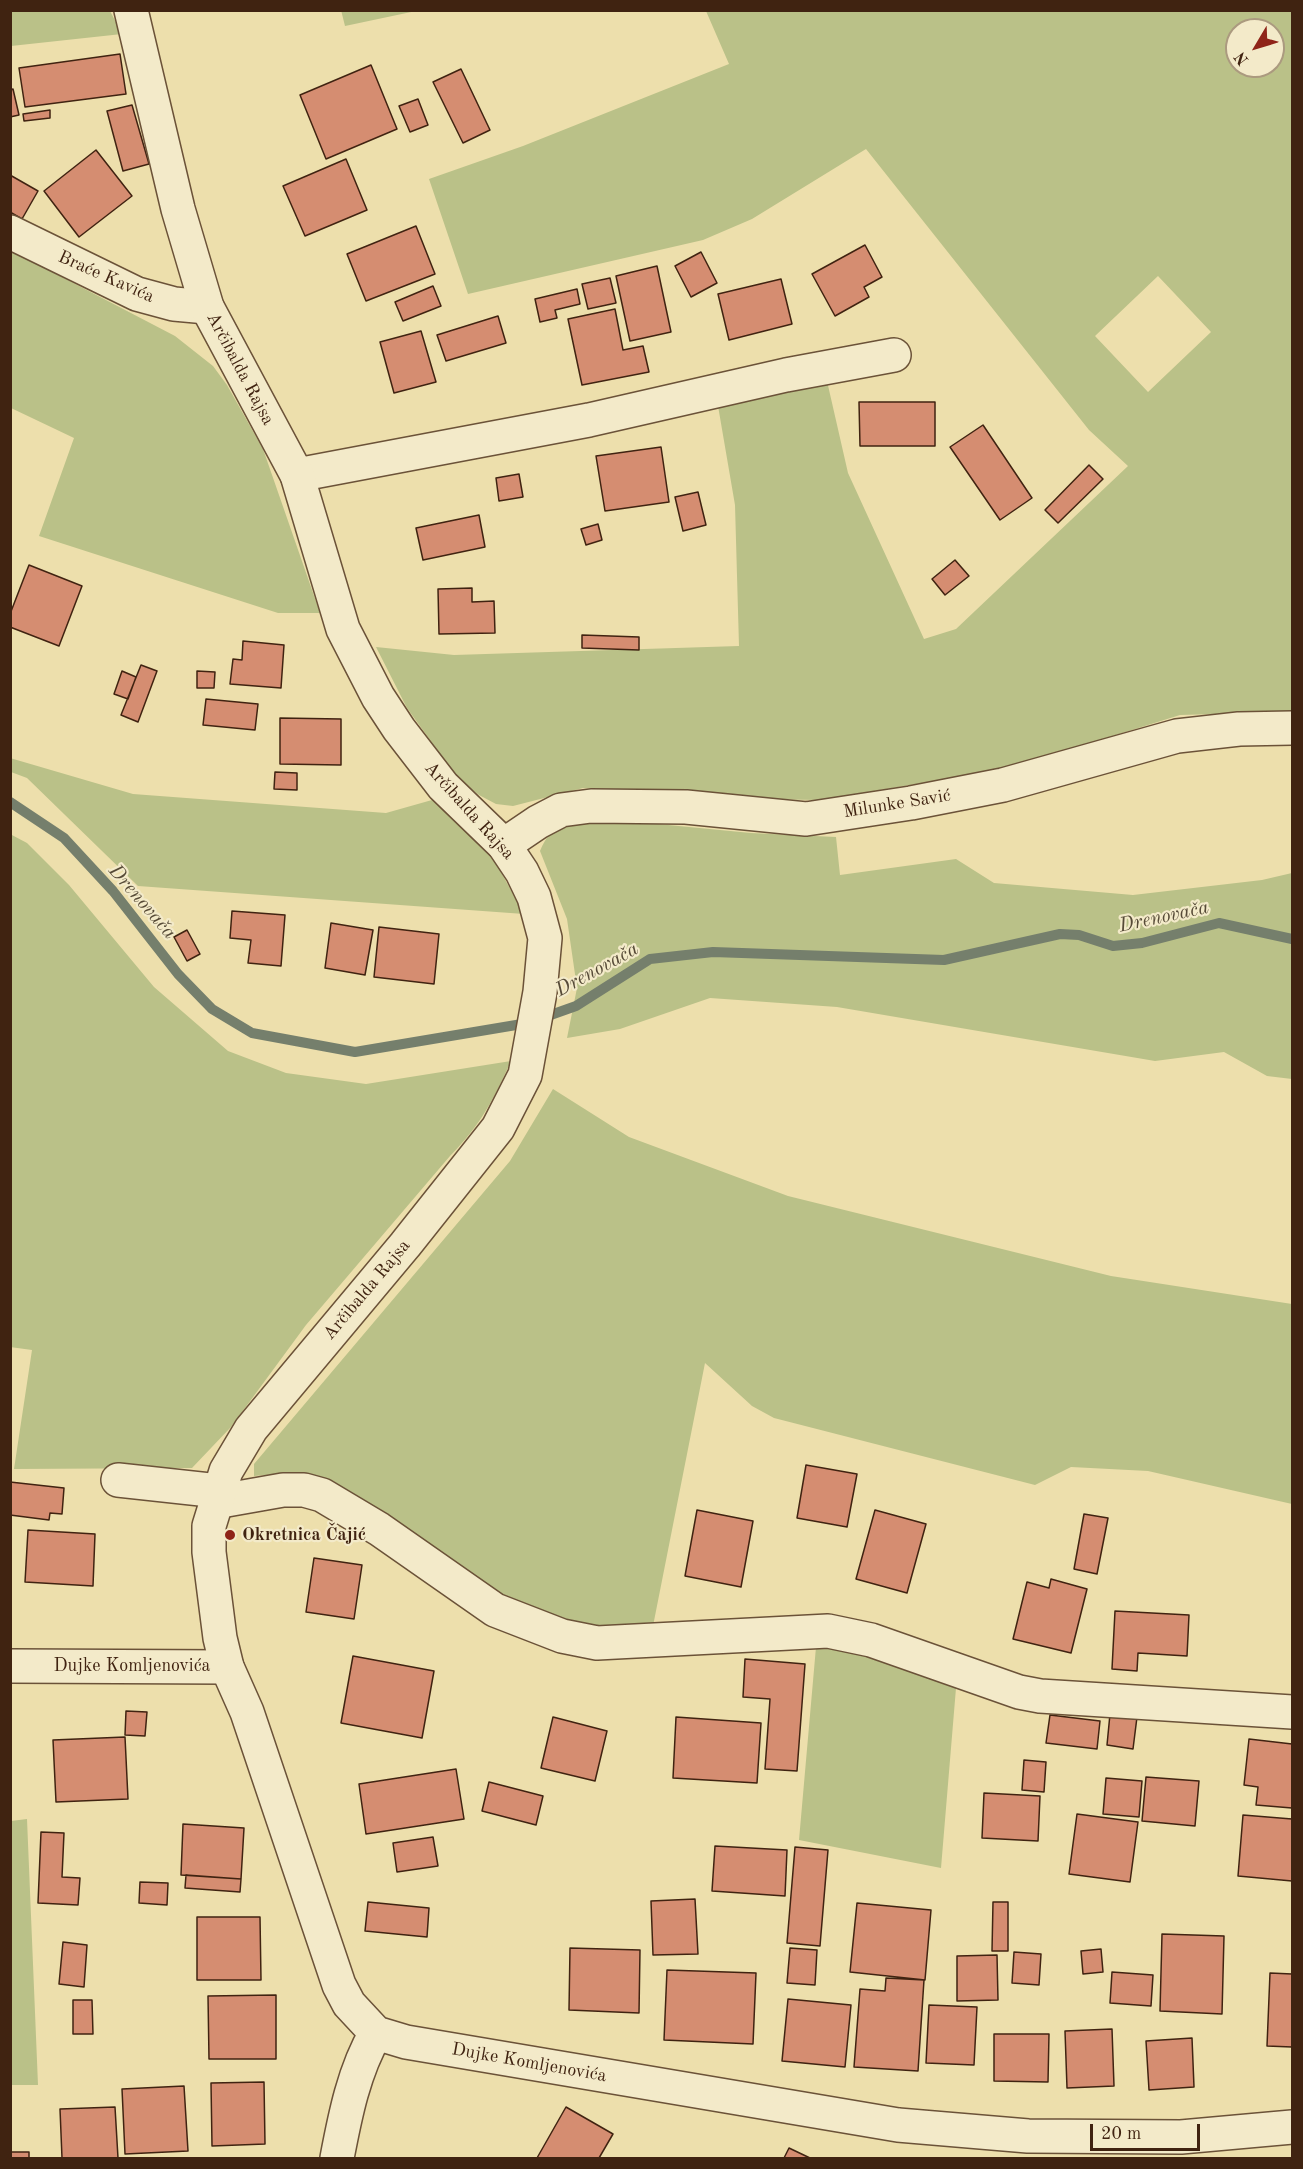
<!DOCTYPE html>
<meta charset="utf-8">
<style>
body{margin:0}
#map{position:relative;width:1303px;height:2169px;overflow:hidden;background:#eddfac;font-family:"Old Standard TT",serif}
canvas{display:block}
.frame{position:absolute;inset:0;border:12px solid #402311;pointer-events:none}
.north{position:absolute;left:1225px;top:18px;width:60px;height:60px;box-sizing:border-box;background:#f3eac9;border:2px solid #ab9a7f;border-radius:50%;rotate:232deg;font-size:16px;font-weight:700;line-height:24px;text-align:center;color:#402311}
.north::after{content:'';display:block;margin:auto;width:21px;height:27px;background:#8f2418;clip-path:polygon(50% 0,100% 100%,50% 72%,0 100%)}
.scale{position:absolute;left:1090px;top:2124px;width:110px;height:27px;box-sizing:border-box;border:3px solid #402311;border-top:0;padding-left:8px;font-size:18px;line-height:21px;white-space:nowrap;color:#402311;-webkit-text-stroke:4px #f3eac9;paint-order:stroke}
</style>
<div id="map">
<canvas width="1303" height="2169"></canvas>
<div class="frame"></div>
<div class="north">N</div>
<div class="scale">20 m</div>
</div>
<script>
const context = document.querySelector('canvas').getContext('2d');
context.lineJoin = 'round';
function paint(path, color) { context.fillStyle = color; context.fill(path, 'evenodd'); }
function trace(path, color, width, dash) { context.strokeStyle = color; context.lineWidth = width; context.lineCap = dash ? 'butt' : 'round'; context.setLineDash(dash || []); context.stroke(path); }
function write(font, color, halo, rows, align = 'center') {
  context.font = font + ' "Old Standard TT",serif'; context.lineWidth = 4.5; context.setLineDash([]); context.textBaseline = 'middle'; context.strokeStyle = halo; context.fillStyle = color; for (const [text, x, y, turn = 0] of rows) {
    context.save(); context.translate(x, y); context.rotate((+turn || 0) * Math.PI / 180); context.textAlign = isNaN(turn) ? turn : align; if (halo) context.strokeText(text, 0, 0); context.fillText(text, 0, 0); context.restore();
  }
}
const green = new Path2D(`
 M 341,10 L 416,10 L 416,11 L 345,26 Z
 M 10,11 L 110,11 L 122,34 L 11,46 Z
 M 706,11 L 1292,11 L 1292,712 L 1180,715 L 1007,769 L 819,800 L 758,799 L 583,788 L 513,806 L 496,804 L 479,795 L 458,779 L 407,708 L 376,647 L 454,655 L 739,646 L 735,505 L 717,400 L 827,381 L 848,473 L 924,639 L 956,629 L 1128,466 L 1089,430 L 866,149 L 752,219 L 703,240 L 468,294 L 429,179 L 523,146 L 729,64 ZM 1237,30 L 1273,30 L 1273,66 L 1237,66 ZM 1158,276 L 1211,332 L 1148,392 L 1095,336 Z
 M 10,250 L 175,336 L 213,366 L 227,385 L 263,449 L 320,613 L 278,613 L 39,536 L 74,438 L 11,408 Z
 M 10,758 L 133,794 L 386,813 L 432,800 L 490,852 L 524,914 L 138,886 L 27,778 L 11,772 Z
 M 596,818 L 751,833 L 836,837 L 840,875 L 956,859 L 994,883 L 1133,895 L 1262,880 L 1292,873 L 1292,1079 L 1267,1076 L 1224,1052 L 1155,1061 L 837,1007 L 710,998 L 620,1029 L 567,1038 L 577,988 L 567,919 L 540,851 C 552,822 568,821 596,818 Z
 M 10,834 L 27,843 L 69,885 L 154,987 L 228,1051 L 286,1073 L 366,1084 L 511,1061 C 494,1099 480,1126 450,1156 L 306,1325 L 231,1427 L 192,1468 L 14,1469 L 32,1350 L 10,1347 Z
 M 553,1089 L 629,1137 L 788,1196 L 1111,1276 L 1292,1304 L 1292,1504 L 1148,1471 L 1071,1467 L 1035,1485 L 774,1418 L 752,1406 L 705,1363 L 653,1626 L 602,1627 L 565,1620 L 494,1593 L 337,1484 C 303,1470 290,1473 254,1476 L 254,1464 L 510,1161 Z
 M 816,1647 L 870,1653 L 956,1688 L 941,1868 L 799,1840 Z
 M 27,1819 L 38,2085 L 11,2085 L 11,1821 Z`);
const stream = new Path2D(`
 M 10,802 L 64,838 L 113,891 L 178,974 L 212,1009 L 252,1033 L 355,1052 L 528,1023 L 576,1006 L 650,959 L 713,952 L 944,960 L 1060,934 L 1079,935 L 1113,946 L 1142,943 L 1219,923 L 1292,939`);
const building = new Path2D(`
 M 120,54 L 126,94 L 25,107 L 19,68 Z
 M 371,65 L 397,129 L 326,159 L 300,95 Z
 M 461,69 L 490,130 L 463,143 L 433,82 Z
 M 13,89 L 19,115 L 10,117 L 10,90 Z
 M 418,99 L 428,125 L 410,132 L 399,106 Z
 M 132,105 L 149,164 L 123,171 L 107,111 Z
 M 50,110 L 50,118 L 24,121 L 23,114 Z
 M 96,150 L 132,196 L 79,237 L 44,191 Z
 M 346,159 L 367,210 L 305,236 L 283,186 Z
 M 10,175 L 38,191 L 22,219 L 10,212 Z
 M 416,226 L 435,274 L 366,301 L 347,254 Z
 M 865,245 L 882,277 L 864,287 L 869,297 L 835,316 L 812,274 Z
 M 701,252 L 717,283 L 691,297 L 675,266 Z
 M 657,266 L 671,332 L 630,341 L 616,276 Z
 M 610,278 L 616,303 L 588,309 L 582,284 Z
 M 781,279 L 792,324 L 729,340 L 718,294 Z
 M 433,286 L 441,306 L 403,321 L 395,302 Z
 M 577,289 L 580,304 L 555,310 L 557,318 L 540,322 L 535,299 Z
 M 615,309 L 623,350 L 643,346 L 649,372 L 582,385 L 568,319 Z
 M 498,316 L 506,343 L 446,361 L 437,335 Z
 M 421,331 L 436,382 L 394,393 L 380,342 Z
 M 859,402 L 935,402 L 935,446 L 860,446 Z
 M 983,425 L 1032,498 L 1000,520 L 950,447 Z
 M 661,447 L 669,502 L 605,511 L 596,456 Z
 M 1089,465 L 1103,479 L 1058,523 L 1045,510 Z
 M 519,474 L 523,497 L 499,501 L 496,478 Z
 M 698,492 L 706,525 L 683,531 L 675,497 Z
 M 479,515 L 485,547 L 423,560 L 416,528 Z
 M 598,524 L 602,540 L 586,545 L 581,529 Z
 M 955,560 L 969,576 L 945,595 L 932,579 Z
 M 29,565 L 82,586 L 59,646 L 10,627 L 10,614 Z
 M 472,588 L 472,602 L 494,601 L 495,633 L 439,634 L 438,589 Z
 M 582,635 L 639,637 L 639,650 L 582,648 Z
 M 243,641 L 284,645 L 281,688 L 230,684 L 233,659 L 242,660 Z
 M 141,665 L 157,671 L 138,722 L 121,715 Z
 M 122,671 L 136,677 L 128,699 L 114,694 Z
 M 197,671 L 215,672 L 214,688 L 197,688 Z
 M 206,699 L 258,704 L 255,730 L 203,725 Z
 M 280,718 L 341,719 L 341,765 L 280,764 Z
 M 275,772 L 297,773 L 297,790 L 274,789 Z
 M 232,911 L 285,915 L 281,966 L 248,963 L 251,940 L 230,938 Z
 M 331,923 L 373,930 L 365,975 L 325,968 Z
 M 379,927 L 439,934 L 434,984 L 374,977 Z
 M 187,930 L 200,954 L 187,961 L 174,937 Z
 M 806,1465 L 857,1474 L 847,1527 L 797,1518 Z
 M 10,1482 L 64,1488 L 62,1514 L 50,1513 L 49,1520 L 10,1515 Z
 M 697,1510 L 753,1521 L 741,1587 L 685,1576 Z
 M 875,1510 L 926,1524 L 907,1593 L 856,1579 Z
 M 1084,1514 L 1108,1518 L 1097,1574 L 1074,1569 Z
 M 28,1530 L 95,1534 L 93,1586 L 25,1582 Z
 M 314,1558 L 362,1565 L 354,1619 L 306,1612 Z
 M 1051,1579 L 1087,1589 L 1071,1653 L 1013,1639 L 1027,1582 L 1049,1588 Z
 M 1115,1611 L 1189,1615 L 1187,1656 L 1138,1653 L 1137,1671 L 1112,1669 Z
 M 353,1656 L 434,1671 L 422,1738 L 341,1723 Z
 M 745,1659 L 805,1664 L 797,1771 L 765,1769 L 770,1699 L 743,1697 Z
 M 126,1711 L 147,1712 L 145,1736 L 125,1735 Z
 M 1110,1714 L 1137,1717 L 1133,1749 L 1107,1745 Z
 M 1050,1715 L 1100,1721 L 1097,1749 L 1046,1743 Z
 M 553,1717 L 607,1731 L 595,1781 L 541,1768 Z
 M 676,1717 L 761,1723 L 757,1783 L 673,1778 Z
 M 125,1737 L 128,1799 L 56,1802 L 53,1740 Z
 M 1249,1739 L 1292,1744 L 1292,1808 L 1256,1805 L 1258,1787 L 1244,1785 Z
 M 1024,1760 L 1046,1762 L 1044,1792 L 1022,1790 Z
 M 456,1769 L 464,1819 L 366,1834 L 359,1784 Z
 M 1146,1777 L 1199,1781 L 1195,1826 L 1142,1821 Z
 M 1106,1778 L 1142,1781 L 1139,1817 L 1103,1814 Z
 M 489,1782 L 543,1796 L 536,1825 L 482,1811 Z
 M 984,1793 L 1040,1796 L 1038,1841 L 982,1838 Z
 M 1077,1814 L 1138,1822 L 1130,1882 L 1069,1874 Z
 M 1243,1815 L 1292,1819 L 1292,1881 L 1238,1876 Z
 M 183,1824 L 244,1828 L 241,1879 L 181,1875 Z
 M 41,1832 L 64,1833 L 62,1877 L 80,1878 L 78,1905 L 38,1903 Z
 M 433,1837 L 438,1866 L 397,1872 L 393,1843 Z
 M 715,1846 L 787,1850 L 785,1896 L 712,1891 Z
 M 795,1847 L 828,1850 L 820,1946 L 787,1943 Z
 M 186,1875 L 241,1879 L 240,1892 L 185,1888 Z
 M 140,1882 L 168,1883 L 167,1905 L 139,1903 Z
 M 695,1899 L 698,1954 L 653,1955 L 651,1901 Z
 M 368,1902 L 429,1908 L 427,1937 L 365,1931 Z
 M 993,1902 L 1008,1902 L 1008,1951 L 992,1951 Z
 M 857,1903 L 931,1910 L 925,1980 L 850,1972 Z
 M 197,1917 L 260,1917 L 261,1980 L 197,1980 Z
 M 1162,1934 L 1224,1936 L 1222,2014 L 1160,2011 Z
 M 63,1942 L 87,1945 L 84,1987 L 59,1984 Z
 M 570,1948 L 640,1950 L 639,2013 L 569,2010 Z
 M 790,1948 L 817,1950 L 815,1985 L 787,1983 Z
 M 1101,1949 L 1103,1972 L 1083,1974 L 1081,1951 Z
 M 1014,1952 L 1041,1954 L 1039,1985 L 1012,1983 Z
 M 997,1955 L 998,2000 L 957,2001 L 957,1956 Z
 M 667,1970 L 756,1973 L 753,2044 L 664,2040 Z
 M 1112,1972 L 1153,1975 L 1151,2006 L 1110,2003 Z
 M 1270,1973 L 1292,1974 L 1292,2061 L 1292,2047 L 1267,2046 Z
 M 886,1978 L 924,1980 L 918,2071 L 854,2067 L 860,1989 L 885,1991 Z
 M 276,1995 L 276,2059 L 209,2059 L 208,1996 Z
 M 788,1999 L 851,2005 L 845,2067 L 782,2061 Z
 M 73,2000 L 92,2000 L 93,2034 L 73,2034 Z
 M 929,2005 L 977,2007 L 974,2065 L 926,2063 Z
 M 1112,2029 L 1114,2086 L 1067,2088 L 1065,2031 Z
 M 994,2034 L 1049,2034 L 1048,2082 L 994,2081 Z
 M 1192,2038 L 1194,2087 L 1149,2090 L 1146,2041 Z
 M 264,2082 L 265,2144 L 212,2146 L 211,2083 Z
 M 184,2086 L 188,2151 L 125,2154 L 122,2089 Z
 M 115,2107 L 118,2158 L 62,2158 L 60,2109 Z
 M 566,2107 L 613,2134 L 599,2158 L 537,2158 Z
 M 789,2148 L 810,2158 L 784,2158 Z
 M 10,2152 L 29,2152 L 29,2158 L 10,2158 Z`);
const minor = new Path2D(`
 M 10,232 L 137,294 L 174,304 L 207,307
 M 297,475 L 589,420 L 786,375 L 894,355
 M 504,845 L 538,822 L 561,810 L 591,806 L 686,807 L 806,819 L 911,803 L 1003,785 L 1177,736 L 1239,729 L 1292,728
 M 215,1502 L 283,1490 L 304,1490 L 322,1495 L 379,1529 L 495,1610 L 562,1636 L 597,1643 L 828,1631 L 871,1640 L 1019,1692 L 1040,1696 L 1292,1712
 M 10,1666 L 227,1667
 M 337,2158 C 345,2116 354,2070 376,2033`);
const tertiary = new Path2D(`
 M 131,10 L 178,209 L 207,307 L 297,475 L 343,629 L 378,697 L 399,729 L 443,786 L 504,845 L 522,872 L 534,897 L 545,938 L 540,992 L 525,1075 L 498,1128 L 405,1245 L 251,1429 L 226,1471 L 209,1526 L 209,1552 L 220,1638 L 227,1667 L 247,1712 L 339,1985 L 349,2004 L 376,2033 L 406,2042 L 898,2125 L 1028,2136 L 1181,2137 L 1292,2127
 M 118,1480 L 219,1491`);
const markers = [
 [230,1535,6,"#8f2418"]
];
const streetNames = [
 ["Braće Kavića",106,277,24],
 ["Arčibalda Rajsa",240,369,62],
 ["Milunke Savić",897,804,-9],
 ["Arčibalda Rajsa",469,811,48],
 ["Arčibalda Rajsa",367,1290,-50],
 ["Dujke Komljenovića",132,1666],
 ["Dujke Komljenovića",529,2063,10]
];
const poiNames = [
 ["Okretnica Čajić",242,1535]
];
const waterNames = [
 ["Drenovača",142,902,49],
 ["Drenovača",1164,917,-12],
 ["Drenovača",597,970,-29]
];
paint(green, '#bac188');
trace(stream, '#757f6c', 10);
paint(building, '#d58d71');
trace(building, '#402311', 1.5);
trace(minor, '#6b5238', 36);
trace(tertiary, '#6b5238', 36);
trace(minor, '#f3eac9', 33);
trace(tertiary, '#f3eac9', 33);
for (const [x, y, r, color] of markers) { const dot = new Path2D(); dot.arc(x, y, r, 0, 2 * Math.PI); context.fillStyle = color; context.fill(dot); trace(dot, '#f3eac9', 2); }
write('18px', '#402311', '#f3eac9', streetNames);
write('bold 18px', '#402311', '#f3eac9', poiNames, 'left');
write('italic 20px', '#564a37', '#f3eac9', waterNames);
</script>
